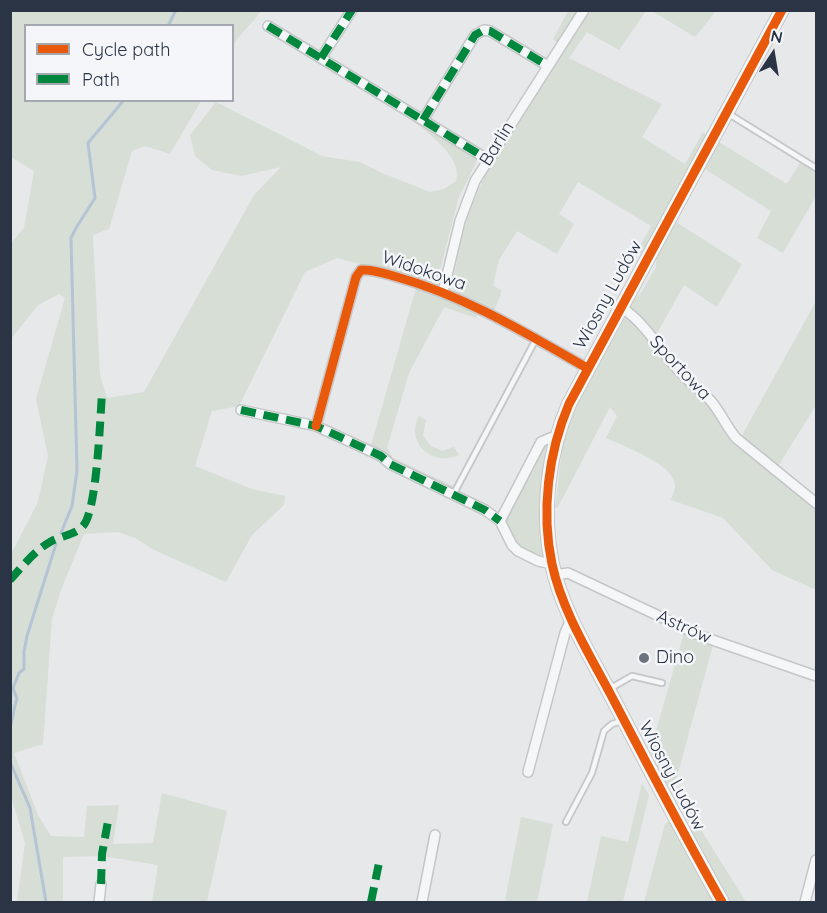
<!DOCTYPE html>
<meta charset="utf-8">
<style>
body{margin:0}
#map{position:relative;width:827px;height:913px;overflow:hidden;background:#e6e8ea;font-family:Quicksand,sans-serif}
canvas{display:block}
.frame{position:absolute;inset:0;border:12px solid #2b3445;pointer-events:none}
.legend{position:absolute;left:24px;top:24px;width:210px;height:78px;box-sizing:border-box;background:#f4f6f9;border:2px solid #a4a8b1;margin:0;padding:8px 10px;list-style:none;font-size:18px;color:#2b3445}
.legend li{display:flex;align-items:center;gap:12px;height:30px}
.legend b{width:30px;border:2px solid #a4a8b1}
.north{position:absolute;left:743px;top:24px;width:60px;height:60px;-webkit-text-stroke:4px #f4f6f9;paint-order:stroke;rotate:12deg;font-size:16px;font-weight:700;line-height:24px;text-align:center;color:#2b3445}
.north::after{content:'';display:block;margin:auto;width:21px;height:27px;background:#2b3445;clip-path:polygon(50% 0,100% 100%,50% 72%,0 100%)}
</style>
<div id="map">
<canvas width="827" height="913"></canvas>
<div class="frame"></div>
<ul class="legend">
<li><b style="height:8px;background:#e8590c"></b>Cycle path</li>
<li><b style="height:8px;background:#00873e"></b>Path</li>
</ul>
<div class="north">N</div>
</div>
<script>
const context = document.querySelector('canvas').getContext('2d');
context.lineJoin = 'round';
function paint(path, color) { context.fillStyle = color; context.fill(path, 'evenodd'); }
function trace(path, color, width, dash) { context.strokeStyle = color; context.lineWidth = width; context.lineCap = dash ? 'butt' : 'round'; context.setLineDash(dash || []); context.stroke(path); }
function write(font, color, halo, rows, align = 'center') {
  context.font = font + ' Quicksand,sans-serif'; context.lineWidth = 5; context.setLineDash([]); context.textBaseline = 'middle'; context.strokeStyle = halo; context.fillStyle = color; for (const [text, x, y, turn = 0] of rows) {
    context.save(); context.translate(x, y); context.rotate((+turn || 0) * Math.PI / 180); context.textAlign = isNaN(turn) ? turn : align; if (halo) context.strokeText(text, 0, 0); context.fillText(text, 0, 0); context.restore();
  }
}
const green = new Path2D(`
 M 11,11 L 261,11 C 253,24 240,32 233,46 L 232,26 L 26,26 L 26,100 L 201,101 L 170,154 L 145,146 L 132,151 L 109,229 L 93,235 L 100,375 L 107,398 L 144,392 L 254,195 L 281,167 L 241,176 L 212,170 L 195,156 L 190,135 L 216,102 L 322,156 L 360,162 L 382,173 L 430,192 L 444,189 L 456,181 C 465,155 417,125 399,110 L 478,159 L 459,197 L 437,282 L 419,279 L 337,258 L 305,272 L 239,406 L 212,411 L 195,466 L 252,489 L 285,496 L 284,505 L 252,535 L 226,582 L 154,550 L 135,538 L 118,532 L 84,534 L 61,590 L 52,619 L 43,744 L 14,753 L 38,815 L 51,836 L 84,837 L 87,806 L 119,805 L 113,844 L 153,843 L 162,793 L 227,811 L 207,902 L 152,902 L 158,865 L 102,856 L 63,857 L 63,902 L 17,902 L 25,843 L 11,796 L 10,556 L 38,502 L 48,456 L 36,399 L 65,298 L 59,294 L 38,305 L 11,339 L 11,243 L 24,228 L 34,171 L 11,157 Z
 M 568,11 L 646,11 L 619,50 L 587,32 L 569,58 L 662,104 L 642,137 L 685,164 L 703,132 L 708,135 L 647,248 L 633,259 L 651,226 L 578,182 L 559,214 L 574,224 L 557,254 L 517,231 L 499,260 L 493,285 L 502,291 L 494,311 L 454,291 L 453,279 C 459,254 463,226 473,203 C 495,148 532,98 564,48 L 553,39 Z
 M 652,11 L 716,11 L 695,37 Z
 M 719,142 L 787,184 L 801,161 L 816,171 L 816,196 L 783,253 L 757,238 L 771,211 L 705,169 Z
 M 676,222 L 742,264 L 717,307 L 684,285 L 655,337 L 628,309 L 633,300 L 641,293 L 656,267 L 656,259 Z
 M 416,288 L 427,290 L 477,313 L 476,318 L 444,307 L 409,373 L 387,448 L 393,458 L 453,486 L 451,491 L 394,462 L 381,450 L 371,445 Z
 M 816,301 L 816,405 L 777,468 L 740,439 Z
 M 626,316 L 641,330 L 708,403 L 724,431 L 734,442 L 816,506 L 816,590 L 772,570 L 723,518 L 671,500 C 672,496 675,490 675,486 C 675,464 623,446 606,438 L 617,416 L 610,407 L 558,507 L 555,508 L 563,442 L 578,403 Z
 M 419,416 L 426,420 L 423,435 L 430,445 L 442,451 L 454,447 L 459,455 C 432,467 405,443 419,416 Z
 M 543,445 L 547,445 L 550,448 L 546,557 L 538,559 L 514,543 L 503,521 Z
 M 684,633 L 713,645 L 672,795 L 650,752 Z
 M 642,783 L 649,795 L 623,902 L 587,902 L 601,836 L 628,842 Z
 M 521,817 L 553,824 L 537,902 L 510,902 L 505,900 Z
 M 670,821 L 676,827 L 716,902 L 644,902 L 665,824 Z
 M 698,825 L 746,902 L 731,902 L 690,831 Z`);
const stream = new Path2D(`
 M 168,26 L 176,10
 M 61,533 L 72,506 L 77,471 L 71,238 L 76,228 L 95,198 L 88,143 L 124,100
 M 10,727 C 14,717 13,708 17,699 L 13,688 L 19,673 L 24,669 L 24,652 L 27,636 L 56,544
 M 10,762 L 30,808 L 46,902`);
const lane = new Path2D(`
 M 729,114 L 816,168
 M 453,495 L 536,339
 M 611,688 L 632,676 L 662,683
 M 566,822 L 592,773 L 604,731 L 612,724 L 622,721`);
const street = new Path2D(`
 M 268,26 L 487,159
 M 321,58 L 352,10
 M 423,120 L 475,35 L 484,30 L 490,31 L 548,66
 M 443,292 L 460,221 L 475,181 L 584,10
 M 621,307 C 647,324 661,353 683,375 C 691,384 702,391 710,400 C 720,411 726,426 736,438 L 816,503
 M 241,410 L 316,426 L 381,456 L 390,464 L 485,510 L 500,521 L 512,545 L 518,551 L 538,561 L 552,564
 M 316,426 L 356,277 L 361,270 C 373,269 386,274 397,277 C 465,296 526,333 587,368
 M 500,521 L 541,442 L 550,438 L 557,437
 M 555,575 L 568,573 L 701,636 L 816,676
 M 528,772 L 565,633 L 572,617
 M 99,902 L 101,884
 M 422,902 L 435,835
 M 805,902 L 816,860`);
const secondary = new Path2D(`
 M 722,902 C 684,835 648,766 612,697 C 590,655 562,611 552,564 C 541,512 548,453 569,404 L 782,10`);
const quiet = new Path2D(`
 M 268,26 L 487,159
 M 321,58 L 352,10
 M 423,120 L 475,35 L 484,30 L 490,31 L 548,66
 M 241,410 L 316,426 L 381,456 L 390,464 L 485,510 L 500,521
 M 10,580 C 22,567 34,551 50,542 C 60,536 75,535 83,526 C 97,511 100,419 102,394
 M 101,884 L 102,854 L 109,816
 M 371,902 L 380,858`);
const cycleway = new Path2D(`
 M 316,426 L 356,277 L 361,270 C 373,269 386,274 397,277 C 465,296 526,333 587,368
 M 722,902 C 684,835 648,766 612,697 C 590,655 562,611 552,564 C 541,512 548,453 569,404 L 782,10`);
const markers = [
 [644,658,6,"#6c737f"]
];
const streetNames = [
 ["Barlin",497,144,-58],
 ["Widokowa",424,271,19],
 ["Wiosny Ludów",608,295,-61],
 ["Sportowa",680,368,47],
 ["Astrów",684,627,24],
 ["Wiosny Ludów",672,776,62]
];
const poiNames = [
 ["Dino",656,658]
];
paint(green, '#d6ded6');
trace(stream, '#b4c4d5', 3);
trace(lane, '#c4c6c8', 8);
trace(street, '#c4c6c8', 12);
trace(secondary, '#c4c6c8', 16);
trace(lane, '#f5f6f7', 4.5);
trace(street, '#f5f6f7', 9);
trace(secondary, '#f8f8f8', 14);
trace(quiet, '#00873e', 8, [15, 8]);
trace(cycleway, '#e8590c', 9);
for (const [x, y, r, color] of markers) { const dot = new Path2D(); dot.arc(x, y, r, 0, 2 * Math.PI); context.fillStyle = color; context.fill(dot); trace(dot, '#f4f6f9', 2); }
write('18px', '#2b3445', '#f4f6f9', streetNames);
write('18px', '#2b3445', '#f4f6f9', poiNames, 'left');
</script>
